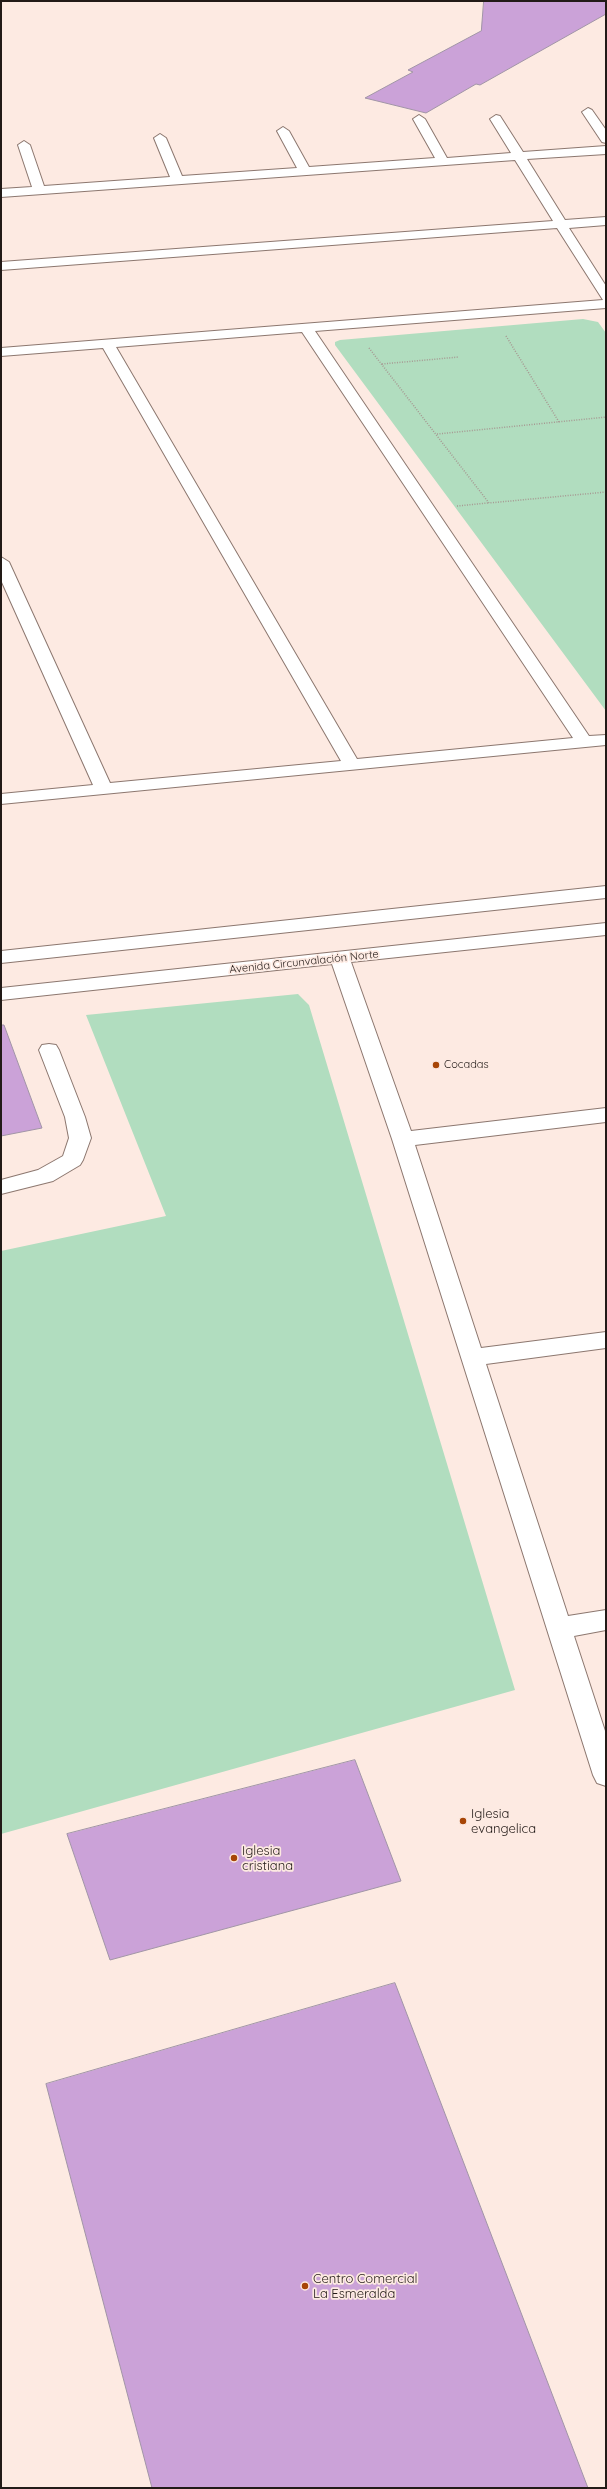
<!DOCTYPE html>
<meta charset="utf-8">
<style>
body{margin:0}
#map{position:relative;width:607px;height:2489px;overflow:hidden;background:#fdeae2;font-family:Quicksand,sans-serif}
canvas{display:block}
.frame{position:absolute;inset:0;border:2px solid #221a17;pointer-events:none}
</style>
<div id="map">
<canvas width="607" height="2489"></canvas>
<div class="frame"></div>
</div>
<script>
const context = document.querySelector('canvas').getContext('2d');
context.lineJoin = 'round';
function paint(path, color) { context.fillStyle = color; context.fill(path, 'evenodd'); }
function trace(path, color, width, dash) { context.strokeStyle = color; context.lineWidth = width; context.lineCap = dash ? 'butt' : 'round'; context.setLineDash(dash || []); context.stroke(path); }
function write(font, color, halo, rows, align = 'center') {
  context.font = font + ' Quicksand,sans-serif'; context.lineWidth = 3.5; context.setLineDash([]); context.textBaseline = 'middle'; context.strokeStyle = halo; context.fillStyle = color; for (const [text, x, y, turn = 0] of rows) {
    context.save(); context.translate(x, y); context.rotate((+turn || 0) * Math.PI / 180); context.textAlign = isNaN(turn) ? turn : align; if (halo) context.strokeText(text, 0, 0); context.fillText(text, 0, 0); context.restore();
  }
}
const green = new Path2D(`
 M 583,319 L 598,322 L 606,333 L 606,711 L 335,345 L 335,342 L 340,340 Z
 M 298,994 L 309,1005 L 515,1690 L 1,1834 L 1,1251 L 166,1216 L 86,1015 Z`);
const building = new Path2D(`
 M 484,1 L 606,1 L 606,14 L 480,85 L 476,84 L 426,113 L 365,98 L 413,72 L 408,70 L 481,31 Z
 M 1,1025 L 4,1025 L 42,1128 L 1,1136 Z
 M 355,1760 L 401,1881 L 110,1960 L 67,1834 Z
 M 395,1983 L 588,2488 L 152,2488 L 46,2084 Z`);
const path = new Path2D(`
 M 506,336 L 559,422
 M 369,348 L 489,503 L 606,492
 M 382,364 L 459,357
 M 437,434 L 606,417
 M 457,506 L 488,503`);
const lane = new Path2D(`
 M 49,1044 L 56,1045 L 59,1050 L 85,1117 L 91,1138 L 83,1160 L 80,1165 L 53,1181 L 1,1194 L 1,1180 L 38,1170 L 63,1156 L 69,1138 L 65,1117 L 39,1050 L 42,1045 Z`);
const street = new Path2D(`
 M 588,108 L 592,110 L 606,130 L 606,143 L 602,142 L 582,112 Z
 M 419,115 L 425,119 L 447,158 L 511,153 L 490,119 L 496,115 L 500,116 L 523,152 L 606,146 L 606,154 L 527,159 L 565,220 L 606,217 L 606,225 L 569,228 L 606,286 L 606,308 L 315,331 L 589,736 L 606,735 L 606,745 L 1,804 L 1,794 L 93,785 L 1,580 L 1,557 L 9,562 L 110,783 L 341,761 L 103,348 L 1,356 L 1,348 L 603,300 L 557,228 L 1,270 L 1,262 L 553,221 L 515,160 L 1,197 L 1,189 L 32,187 L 18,145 L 24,141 L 30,145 L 44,186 L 170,177 L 154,138 L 160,134 L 166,138 L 182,176 L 297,168 L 277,131 L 283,127 L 289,131 L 309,167 L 435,158 L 413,119 ZM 302,332 L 573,738 L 357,759 L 116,347 Z
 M 606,886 L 606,898 L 1,963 L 1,951 Z
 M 606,923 L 606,935 L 351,962 L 411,1131 L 606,1108 L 606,1122 L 415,1145 L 481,1348 L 606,1332 L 606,1348 L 486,1364 L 568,1616 L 606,1610 L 606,1630 L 574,1636 L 606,1734 L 606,1786 L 597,1783 L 593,1775 L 392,1139 L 332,964 L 1,1000 L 1,988 Z`);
const markers = [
 [436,1065,4,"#a74506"],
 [463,1821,4,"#a74506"],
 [234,1858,4,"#a74506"],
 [305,2286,4,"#a74506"]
];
const streetNames = [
 ["Avenida Circunvalación Norte",304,962,-6]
];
const poiNames = [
 ["Cocadas",444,1065]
];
const nearPoinames = [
 ["Iglesia",471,1814],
 ["evangelica",471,1829],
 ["Iglesia",242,1851],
 ["cristiana",242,1866],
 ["Centro Comercial",313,2279],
 ["La Esmeralda",313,2294]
];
paint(green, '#b1ddbf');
paint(building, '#cba2d8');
trace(building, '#a195a6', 1);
trace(lane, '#8c776f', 2);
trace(street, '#8c776f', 2);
trace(path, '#a69892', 1.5, [1, 1.5]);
paint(lane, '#fff');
paint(street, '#fff');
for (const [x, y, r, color] of markers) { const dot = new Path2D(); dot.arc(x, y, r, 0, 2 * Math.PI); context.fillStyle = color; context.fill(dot); trace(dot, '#fdeae2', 1.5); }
write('11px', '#221a17', '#fdeae2', streetNames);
write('11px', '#221a17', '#fdeae2', poiNames, 'left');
write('13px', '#221a17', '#fdeae2', nearPoinames, 'left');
</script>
